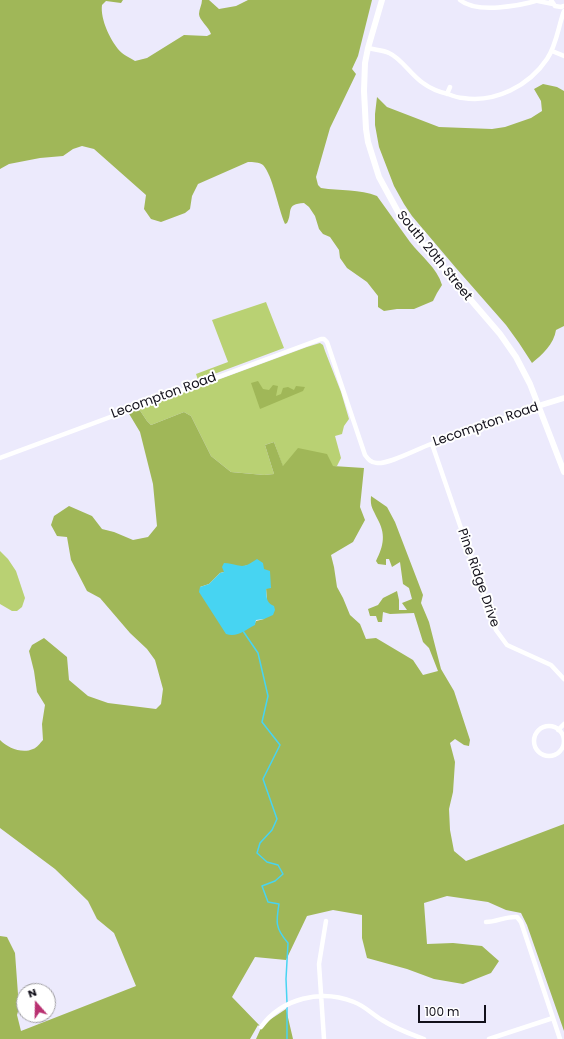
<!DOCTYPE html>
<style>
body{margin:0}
#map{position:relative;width:564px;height:1039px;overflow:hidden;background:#eceafc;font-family:Poppins,sans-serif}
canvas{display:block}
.north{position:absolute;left:16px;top:983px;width:40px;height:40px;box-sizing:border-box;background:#fff;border:1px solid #a09fa3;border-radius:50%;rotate:340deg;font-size:11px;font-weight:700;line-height:16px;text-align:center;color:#12101a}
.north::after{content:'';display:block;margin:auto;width:14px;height:18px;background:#b93171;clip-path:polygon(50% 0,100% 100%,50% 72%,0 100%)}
.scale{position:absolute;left:418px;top:1005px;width:68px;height:18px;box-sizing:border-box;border:2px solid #12101a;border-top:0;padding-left:5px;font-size:12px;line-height:14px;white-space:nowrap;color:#12101a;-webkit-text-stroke:3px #fff;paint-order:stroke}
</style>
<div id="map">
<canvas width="564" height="1039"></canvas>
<div class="north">N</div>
<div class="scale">100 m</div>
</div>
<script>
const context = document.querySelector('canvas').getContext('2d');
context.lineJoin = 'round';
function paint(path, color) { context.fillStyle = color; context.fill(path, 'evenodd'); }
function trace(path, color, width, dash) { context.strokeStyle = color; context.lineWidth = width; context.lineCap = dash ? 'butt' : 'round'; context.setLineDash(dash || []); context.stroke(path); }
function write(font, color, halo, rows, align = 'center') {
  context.font = font + ' Poppins,sans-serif'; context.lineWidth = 4; context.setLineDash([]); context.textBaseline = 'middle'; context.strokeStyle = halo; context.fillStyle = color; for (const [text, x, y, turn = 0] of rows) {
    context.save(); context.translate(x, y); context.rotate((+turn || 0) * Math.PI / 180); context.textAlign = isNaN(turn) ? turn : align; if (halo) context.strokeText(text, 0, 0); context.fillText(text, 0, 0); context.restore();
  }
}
const green = new Path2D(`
 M 266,302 L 284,348 L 198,380 L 196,374 L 228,362 L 212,320 Z
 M 320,343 L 323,345 L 325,351 L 341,392 L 349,419 L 344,426 L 342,434 L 335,436 L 341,458 L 337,466 L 283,467 L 274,442 L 265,445 L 274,474 L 264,475 L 231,472 L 211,456 L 191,416 L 184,412 L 151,425 L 147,421 L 139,409 L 307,347 Z
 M 0,551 L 8,559 L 16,571 L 25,598 L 22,607 L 17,611 L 12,611 L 0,604 Z`);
const forest = new Path2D(`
 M 0,0 L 123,0 L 121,3 L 106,1 L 102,5 C 100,19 111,43 122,53 C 125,56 131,58 135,61 L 147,58 L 184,35 L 207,36 L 211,34 C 209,27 199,20 199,14 C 199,9 202,5 202,0 L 209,0 L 219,9 L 236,6 L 248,0 L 372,0 L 358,56 L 352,69 L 356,74 L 330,128 L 316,177 L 318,185 L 321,188 C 340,191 360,189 377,196 C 388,211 399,227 410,242 C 421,256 437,268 442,285 L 437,293 L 433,301 L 414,309 L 397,309 L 384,311 L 378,307 L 378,296 L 367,282 L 347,268 L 340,258 L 339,250 L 330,237 L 323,234 L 319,229 L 315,216 L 309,207 L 304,203 C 285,204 293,212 287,223 L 285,224 C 278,208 273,176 263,165 C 259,162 253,162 248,162 L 198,184 L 192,196 L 190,209 L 185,213 L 161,222 L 151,219 L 144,209 L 146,195 L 94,149 L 82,146 L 73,149 L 63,156 L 40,158 L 9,164 L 0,169 Z
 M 543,84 L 557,87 L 564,91 L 564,326 L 556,330 C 554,344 542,355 532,363 L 519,343 L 506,325 L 456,268 L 412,216 L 404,204 L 394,186 L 379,147 L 375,125 L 375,114 L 377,97 L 387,107 L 439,127 L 492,129 L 505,127 L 531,118 L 542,111 L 541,101 L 534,89 Z
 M 258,381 L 263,389 L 269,390 L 273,385 L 278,386 L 276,396 L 281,394 L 283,388 L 288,387 L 294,390 L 296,386 L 305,387 L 303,391 L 260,409 L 251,383 Z
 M 139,409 L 147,421 L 151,425 L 184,412 L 191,416 L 211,456 L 231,472 L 264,475 L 274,474 L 265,445 L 274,442 L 283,466 L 298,448 L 327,454 L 333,466 L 364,468 L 360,507 L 365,520 L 353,542 L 331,555 L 334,567 L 337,587 L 343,598 L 350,615 L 360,624 L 366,639 L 376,638 L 413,660 L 423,675 L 438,671 L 429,648 L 423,642 L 414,613 L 390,614 L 383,612 L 382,622 L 378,622 L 376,616 L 370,616 L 368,609 L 378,605 L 383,598 L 397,591 L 399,600 L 399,610 L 407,610 L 402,603 L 412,599 L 409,588 L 403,584 L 400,562 L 392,567 L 389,559 L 386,559 L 386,565 L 378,564 L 376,561 C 384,545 386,534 377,518 C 373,509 370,507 371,496 L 387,507 L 395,522 L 423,595 L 421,603 L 429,622 L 441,669 L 454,691 L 470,740 L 469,746 L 464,745 L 455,739 L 450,743 L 455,762 L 453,792 L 449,809 L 450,830 L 454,851 L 466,861 L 564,824 L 564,1031 L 527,925 L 521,913 L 506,910 L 488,902 L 447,896 L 424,903 L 427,944 L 453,943 L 482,946 L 499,961 L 491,973 L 463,984 L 434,979 L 407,969 L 367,958 L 362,938 L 362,915 L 333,910 L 307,916 L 286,960 L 255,957 L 232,997 L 261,1027 L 268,1021 L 286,1009 L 293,1039 L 256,1039 L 261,1028 L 258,1025 L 250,1039 L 0,1039 L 0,936 L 7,937 L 15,953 L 19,1008 L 17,1015 L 21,1031 L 136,986 L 114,933 L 97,919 L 88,901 L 55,869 L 0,828 L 0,740 C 8,748 22,754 33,749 C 37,748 40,743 43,740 L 42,724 L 45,705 L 37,692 L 34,671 L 29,651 L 32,645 L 44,638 L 67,657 L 69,680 L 88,696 L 108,703 L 156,709 L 161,704 L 163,689 L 155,660 L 147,649 L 130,633 L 100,598 L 87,591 L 71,560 L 67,537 L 57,536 L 51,525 L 54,516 L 69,506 L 92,516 L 102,529 L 114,532 L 133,540 L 148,537 L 157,526 L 153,484 L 140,432 L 128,412 ZM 228,564 L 240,567 L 249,565 L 271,588 L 266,588 L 267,601 L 269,604 L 264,619 L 256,621 L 254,625 L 200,587 L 209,584 L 220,573 L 224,572 Z`);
const water = new Path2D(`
 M 257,559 L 263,563 L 264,569 L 270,571 L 271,588 L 266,589 C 267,596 265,602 274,606 L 275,610 L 273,615 L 264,619 L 256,620 L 255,625 C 245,630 237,638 226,634 L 199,592 L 200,587 L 209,584 L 220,573 L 224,572 L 222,567 L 224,563 C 242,564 240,571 257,559 Z`);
const stream = new Path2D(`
 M 243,631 L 258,653 L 268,696 L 262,722 L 280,745 L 263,779 L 277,819 L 272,830 L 260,843 L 257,853 L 267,862 L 278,865 L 283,874 L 275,881 L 262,886 L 268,902 L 279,904 C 276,922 275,928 288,943 L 286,979 L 287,1003
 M 287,1007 L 287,1039`);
const minor = new Path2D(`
 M 460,0 C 477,14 519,6 539,0
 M 551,0 L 555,6 L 561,7 L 564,6
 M 538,1 L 553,4
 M 368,48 C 375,50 383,50 389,53 C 401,58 411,75 423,83 C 431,89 439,92 448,94 C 453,96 458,98 463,98 C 495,103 529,86 547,59 C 557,44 558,27 564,11
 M 552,51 L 564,56
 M 447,94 L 450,87
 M 432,444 L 496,630 L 507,645 L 551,665 L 564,679
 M 0,458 L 321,339 L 324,339 L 327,342 L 365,455 C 368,459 371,463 377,463 C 390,464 417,449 431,444 C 467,431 503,419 538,406
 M534 741a15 15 0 1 1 30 0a15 15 0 1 1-30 0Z
 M 558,730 L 564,724
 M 486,922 C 497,922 506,916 517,917 L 521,922 L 560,1039
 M 261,1027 C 282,998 321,989 354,1002 C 365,1006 373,1015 382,1020 C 396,1029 410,1034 424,1039
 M 324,1039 L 319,964 L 326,921
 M 489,1039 L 553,1018`);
const tertiary = new Path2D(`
 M 538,406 L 564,398`);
const secondary = new Path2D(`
 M 382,0 L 368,48 L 365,63 L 364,91 L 366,129 L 368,142 L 379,177 L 403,221 L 500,334 L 516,357 L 530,384 L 564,472`);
const streetNames = [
 ["South 20th Street",434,256,51],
 ["Lecompton Road",164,396,-20],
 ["Lecompton Road",486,425,-19],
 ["Pine Ridge Drive",478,578,71]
];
paint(green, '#b9d173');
paint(forest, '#a0b758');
paint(water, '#47d4f2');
trace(stream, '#47d4f2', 1.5);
trace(minor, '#fff', 4.5);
trace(tertiary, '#fff', 5.5);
trace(secondary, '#fff', 6);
write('13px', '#12101a', '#fff', streetNames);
</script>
